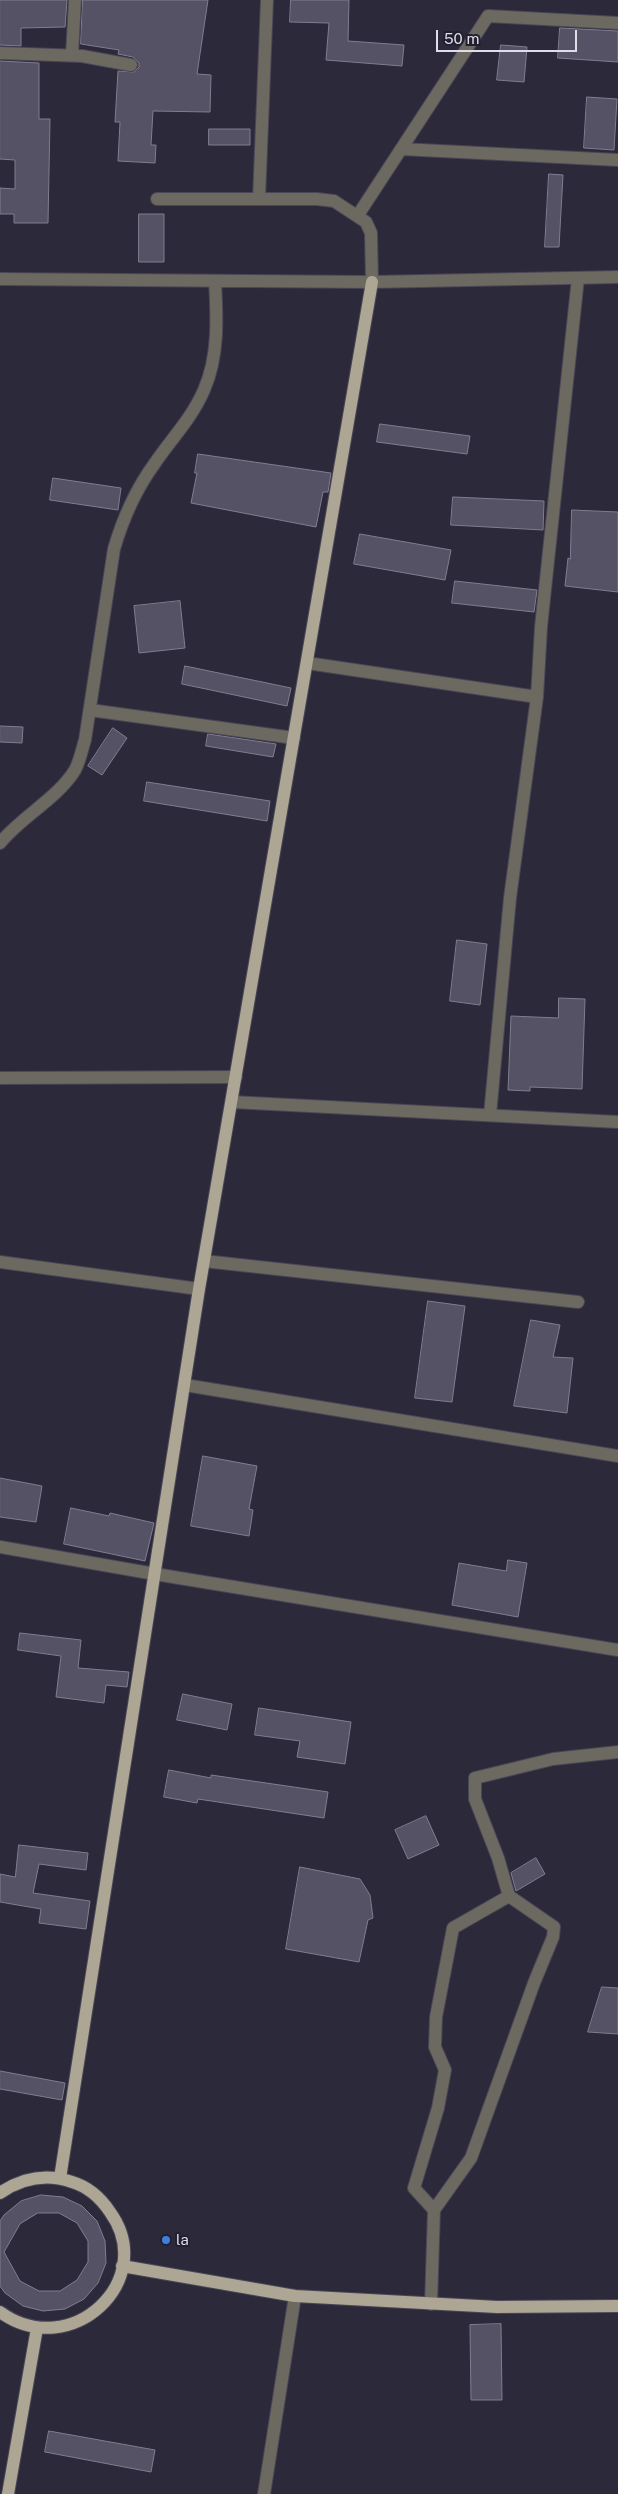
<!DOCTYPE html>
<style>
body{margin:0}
#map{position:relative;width:618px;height:2494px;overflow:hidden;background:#2c293a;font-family:"Public Sans",sans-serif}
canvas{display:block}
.scale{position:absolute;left:436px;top:30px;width:141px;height:22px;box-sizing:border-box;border:2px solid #dfdde9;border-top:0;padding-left:6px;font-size:15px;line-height:18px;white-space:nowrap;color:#dfdde9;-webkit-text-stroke:4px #221f30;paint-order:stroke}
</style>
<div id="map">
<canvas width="618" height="2494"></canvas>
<div class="scale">50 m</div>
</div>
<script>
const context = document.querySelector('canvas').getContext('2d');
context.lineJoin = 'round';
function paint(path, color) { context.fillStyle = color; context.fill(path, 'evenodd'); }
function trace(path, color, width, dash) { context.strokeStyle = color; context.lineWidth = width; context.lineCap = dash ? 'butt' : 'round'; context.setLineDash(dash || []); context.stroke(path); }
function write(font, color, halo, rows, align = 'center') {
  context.font = font + ' "Public Sans",sans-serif'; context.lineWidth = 4; context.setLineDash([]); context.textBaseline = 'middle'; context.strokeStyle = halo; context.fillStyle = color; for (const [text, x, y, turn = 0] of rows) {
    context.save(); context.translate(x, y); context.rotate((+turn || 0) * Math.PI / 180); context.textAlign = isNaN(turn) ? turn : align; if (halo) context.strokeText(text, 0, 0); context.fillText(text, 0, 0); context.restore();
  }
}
const building = new Path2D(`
 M 0,0 L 67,0 L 65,27 L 21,28 L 21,46 L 0,45 Z
 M 83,0 L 208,0 L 197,74 L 211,75 L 210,112 L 153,111 L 151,145 L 156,145 L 155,163 L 118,161 L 120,122 L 115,122 L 118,71 L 134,72 L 139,67 L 139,63 L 133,57 L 118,54 L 119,50 L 81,44 Z
 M 291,0 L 349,0 L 348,41 L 404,45 L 402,66 L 326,60 L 329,23 L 290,22 Z
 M 560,28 L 618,31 L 618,62 L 558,58 Z
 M 501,45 L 527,47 L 524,82 L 497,80 Z
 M 0,61 L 39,63 L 39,119 L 50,119 L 48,223 L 14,223 L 14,214 L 0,214 L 0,188 L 15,189 L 15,160 L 0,159 Z
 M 587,97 L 617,99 L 614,150 L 584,148 Z
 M 209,129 L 250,129 L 250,145 L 209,145 Z
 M 549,174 L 563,175 L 559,247 L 545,247 Z
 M 139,214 L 164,214 L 164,262 L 139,262 Z
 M 380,424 L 470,436 L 467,454 L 377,442 Z
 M 198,454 L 331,473 L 328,492 L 323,492 L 316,527 L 191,503 L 197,473 L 195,473 Z
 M 53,478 L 121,488 L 118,510 L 50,500 Z
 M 453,497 L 544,501 L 543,530 L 451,525 Z
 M 572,510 L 618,512 L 618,592 L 565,586 L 568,558 L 570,559 Z
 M 360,534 L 451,550 L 445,580 L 354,564 Z
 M 455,581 L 537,590 L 534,612 L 452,603 Z
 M 180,601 L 185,648 L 139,653 L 134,606 Z
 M 185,666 L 291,688 L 287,706 L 182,684 Z
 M 0,726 L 23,727 L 22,743 L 0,742 Z
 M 113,728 L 127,738 L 102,775 L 88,766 Z
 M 208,734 L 276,744 L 273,757 L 206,746 Z
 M 147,782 L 270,801 L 267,821 L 144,801 Z
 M 457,940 L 487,944 L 480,1005 L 450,1001 Z
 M 559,998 L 585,999 L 582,1089 L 530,1087 L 530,1091 L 508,1090 L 511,1016 L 558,1018 Z
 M 428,1301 L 465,1306 L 452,1402 L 415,1398 Z
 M 531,1320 L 560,1325 L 553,1357 L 573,1358 L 567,1413 L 514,1406 Z
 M 203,1456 L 257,1466 L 249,1509 L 253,1510 L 249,1536 L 191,1526 Z
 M 0,1478 L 42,1486 L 36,1522 L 0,1517 Z
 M 71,1508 L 109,1516 L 110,1513 L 154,1523 L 145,1561 L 64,1544 Z
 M 508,1560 L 527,1563 L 518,1617 L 452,1605 L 459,1563 L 506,1571 Z
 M 20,1633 L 81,1640 L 78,1668 L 129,1672 L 127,1687 L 106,1685 L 104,1703 L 56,1697 L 61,1656 L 18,1650 Z
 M 183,1694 L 232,1704 L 227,1730 L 177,1720 Z
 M 259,1708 L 351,1722 L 345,1764 L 297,1757 L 300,1741 L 255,1735 Z
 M 169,1770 L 211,1778 L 211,1775 L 328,1792 L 324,1818 L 198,1799 L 197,1803 L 164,1797 Z
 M 426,1816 L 439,1845 L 408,1859 L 395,1830 Z
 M 19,1845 L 88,1853 L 86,1870 L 39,1864 L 33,1893 L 90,1901 L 86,1929 L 39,1923 L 41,1909 L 0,1902 L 0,1874 L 15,1877 Z
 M 536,1858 L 545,1874 L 516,1891 L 511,1873 Z
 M 300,1867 L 360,1879 L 370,1895 L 373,1918 L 368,1920 L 359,1962 L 286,1949 Z
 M 602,1987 L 618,1988 L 618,2034 L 588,2032 Z
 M 0,2071 L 65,2083 L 62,2100 L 0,2089 Z
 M 41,2195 L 63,2197 L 82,2206 L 97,2221 L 105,2241 L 106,2263 L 98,2283 L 84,2299 L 65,2309 L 43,2311 L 23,2306 L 5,2293 L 0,2286 L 0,2221 L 4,2215 L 21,2201 ZM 38,2213 L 59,2213 L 77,2223 L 88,2241 L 88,2262 L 77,2280 L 60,2291 L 39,2291 L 20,2281 L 4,2252 L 20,2224 Z
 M 501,2324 L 502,2400 L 471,2400 L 470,2325 Z
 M 49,2431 L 155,2450 L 151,2472 L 45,2452 Z`);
const minor = new Path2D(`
 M 0,53 L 82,56 L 131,65
 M 72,55 L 75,0
 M 401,149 L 618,160
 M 157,199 L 317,199 L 334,201 L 366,222 L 371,233 L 372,282
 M 259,199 L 267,0
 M 358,215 L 488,16 L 618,23
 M 0,279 L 372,282 L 618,277
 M 307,663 L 537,697
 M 90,710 L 294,738
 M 0,843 C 22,816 57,799 75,770 C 80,761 82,749 85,740 L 114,549 C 123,518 136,489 155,463 C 172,438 192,418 204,390 C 219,356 217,317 215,281
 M 0,1078 L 236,1077
 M 232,1102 L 618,1122
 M 490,1115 L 510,898 L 537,697 L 541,627 L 578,278
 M 204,1261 L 578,1302
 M 0,1262 L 199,1289
 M 185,1385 L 618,1456
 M 0,1547 L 155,1574 L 618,1650
 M 434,2210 L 414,2188 L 438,2108 L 445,2070 L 435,2047 L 436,2017 L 453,1928 L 509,1896
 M 431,2304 L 434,2210 L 471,2158 L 534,1983 L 553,1937 L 554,1927 L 509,1896 L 498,1858 L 475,1799 L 475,1778 L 553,1759 L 618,1752
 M 264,2494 L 295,2296`);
const major = new Path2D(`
 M 60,2178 L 199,1289 L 372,282
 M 0,2193 C 22,2178 46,2173 72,2182 C 89,2187 100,2197 110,2212 C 159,2280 71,2363 0,2312
 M 122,2266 L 295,2296 L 497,2307 L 618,2306
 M 8,2494 L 37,2328`);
const markers = [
 [166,2240,5,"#3f7fe0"]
];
const poiNames = [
 ["la",176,2240]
];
paint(building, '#555265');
trace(building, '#807d92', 1);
trace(minor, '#494656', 14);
trace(major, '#494656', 14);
trace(minor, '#6c6960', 12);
trace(major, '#ada694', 12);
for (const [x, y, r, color] of markers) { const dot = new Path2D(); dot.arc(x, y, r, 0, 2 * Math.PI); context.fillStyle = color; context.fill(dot); trace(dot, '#221f30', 2); }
write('15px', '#dfdde9', '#221f30', poiNames, 'left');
</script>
